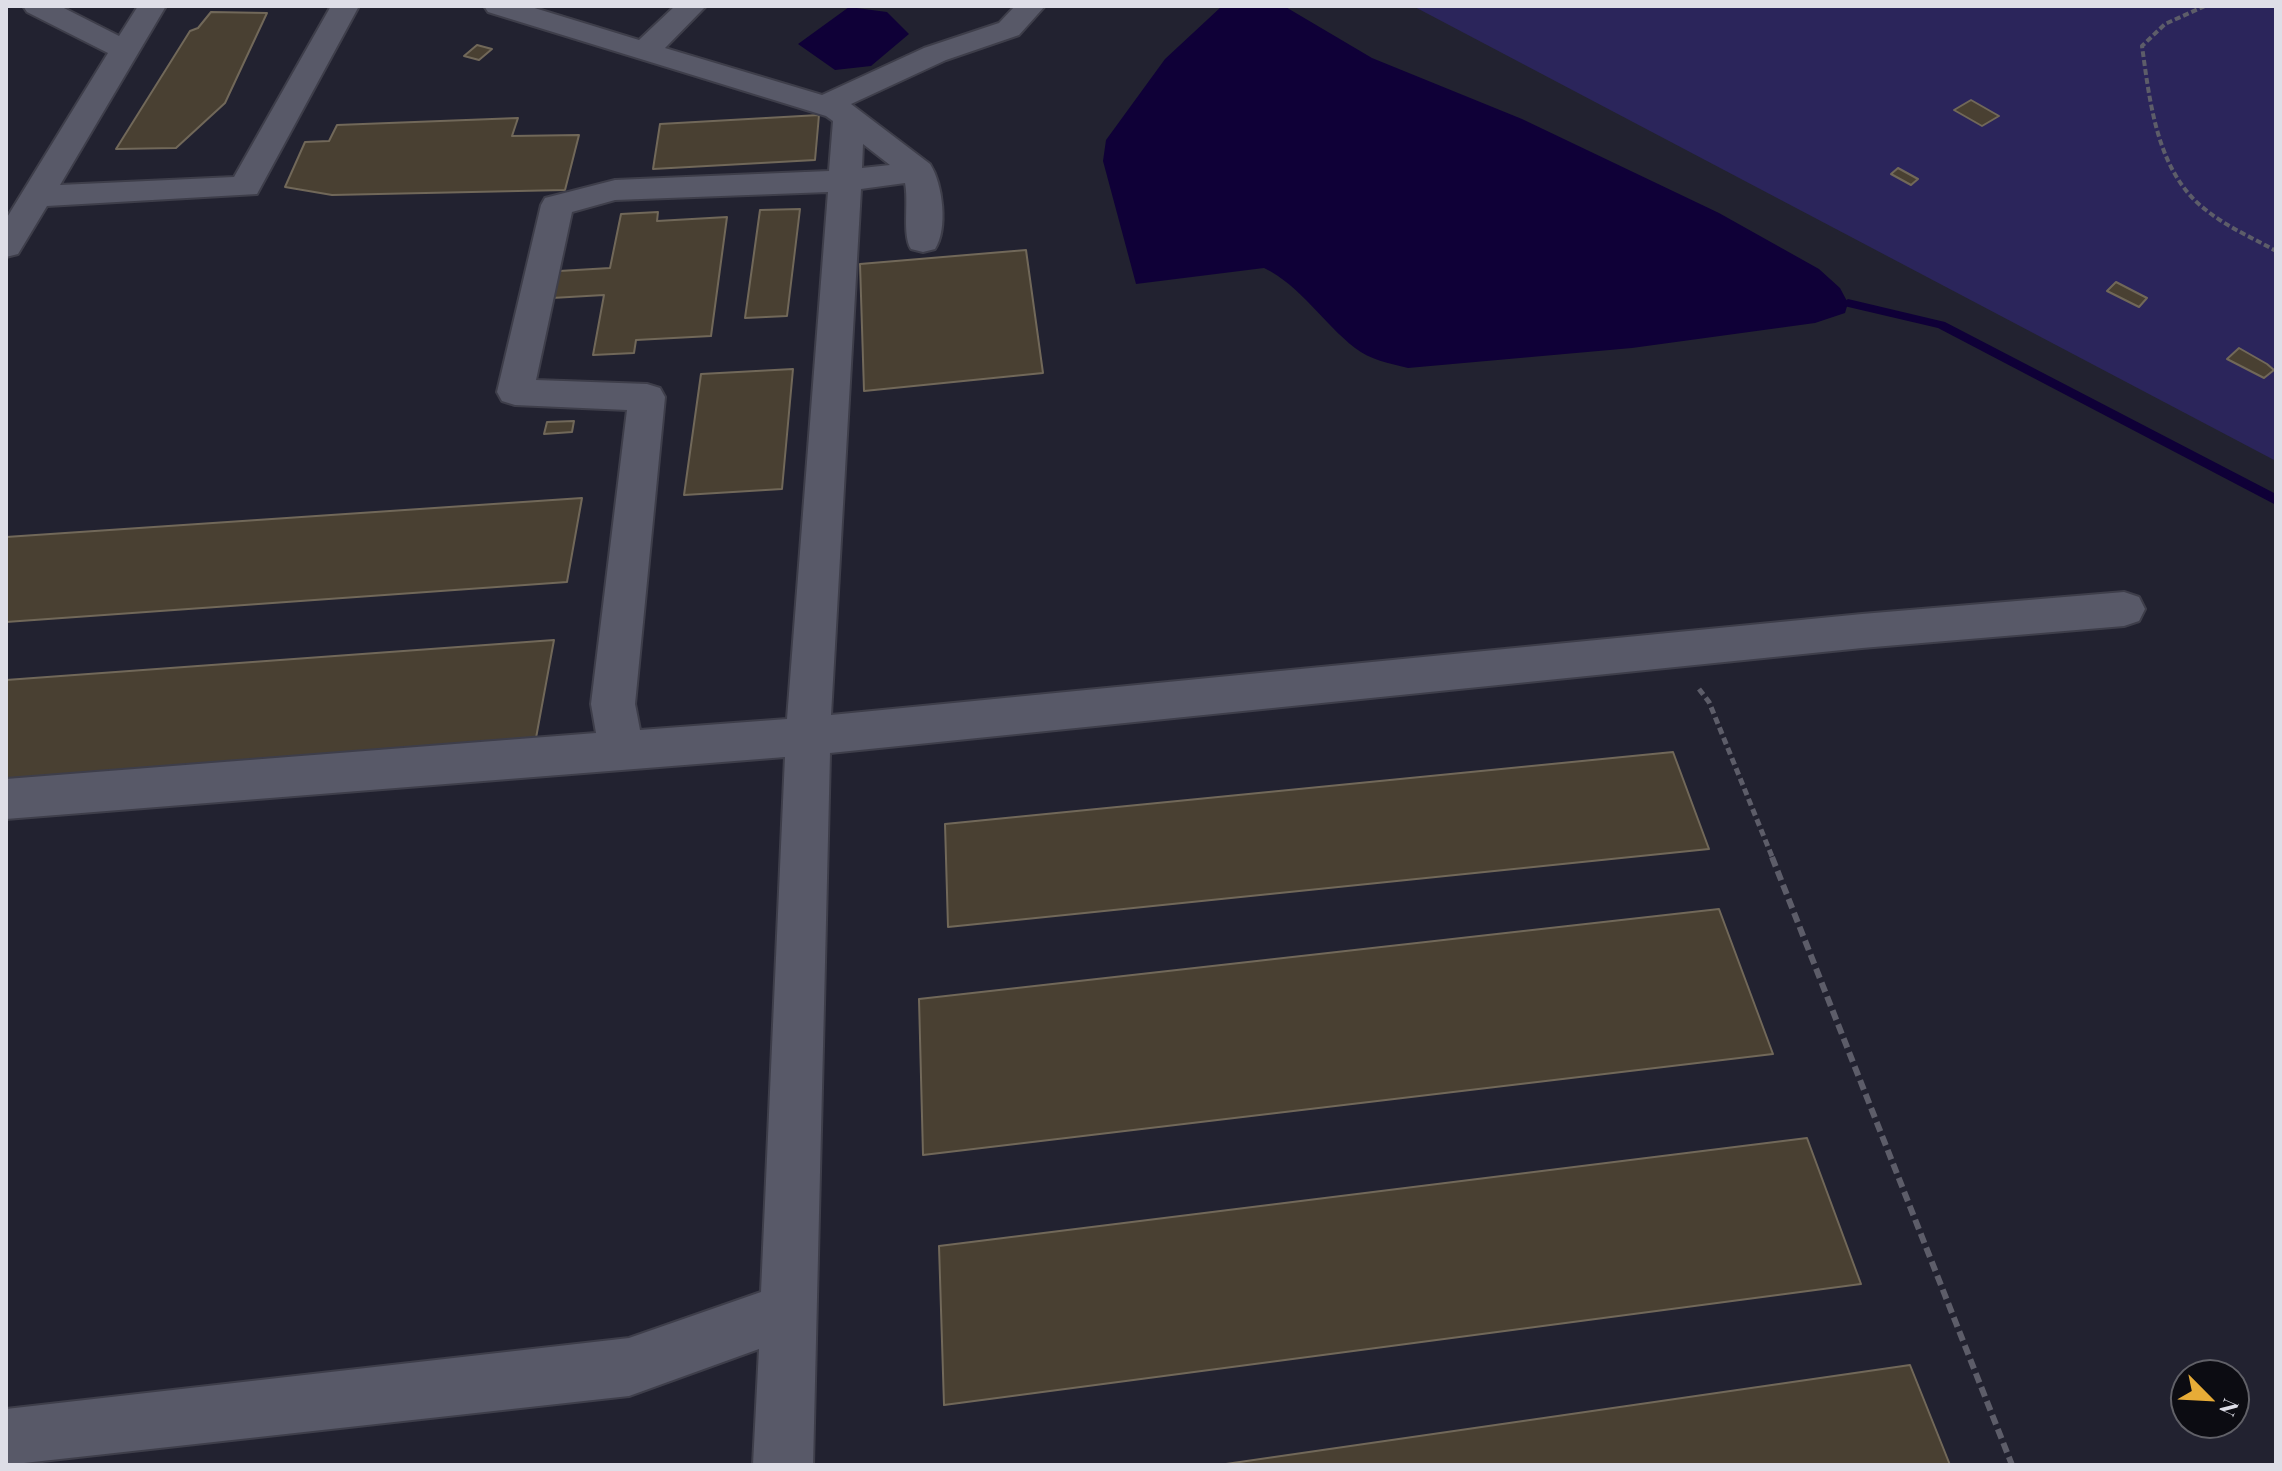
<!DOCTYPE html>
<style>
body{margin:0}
#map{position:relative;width:2282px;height:1471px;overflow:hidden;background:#222230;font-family:"Playfair Display",serif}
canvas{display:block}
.frame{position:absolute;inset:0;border:8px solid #dedee7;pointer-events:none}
.north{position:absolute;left:2170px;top:1359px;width:80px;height:80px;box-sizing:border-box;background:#0c0c12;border:2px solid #606067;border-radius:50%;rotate:114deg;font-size:22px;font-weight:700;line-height:32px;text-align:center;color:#dedee7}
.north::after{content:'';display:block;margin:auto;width:28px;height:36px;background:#e7ac37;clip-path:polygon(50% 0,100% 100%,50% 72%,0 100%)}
</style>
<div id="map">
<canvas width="2282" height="1471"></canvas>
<div class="frame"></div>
<div class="north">N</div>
</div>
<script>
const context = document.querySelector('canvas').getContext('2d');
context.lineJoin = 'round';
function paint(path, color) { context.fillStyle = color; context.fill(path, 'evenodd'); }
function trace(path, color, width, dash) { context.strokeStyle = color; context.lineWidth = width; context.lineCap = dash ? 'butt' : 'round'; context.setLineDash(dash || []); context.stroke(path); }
const green = new Path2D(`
 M 1413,6 L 2276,6 L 2276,461 Z`);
const water = new Path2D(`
 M 1222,6 L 1284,6 L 1372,58 L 1522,119 L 1719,213 L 1819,269 L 1840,288 L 1848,303 L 1845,313 L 1815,323 L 1632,348 L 1408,368 C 1389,363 1370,360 1355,348 C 1323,323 1301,286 1264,268 L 1136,284 L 1103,161 L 1106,140 L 1165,59 Z
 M 849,7 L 887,12 L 909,34 L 871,66 L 835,70 L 798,44 Z`);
const stream = new Path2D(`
 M 1848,299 L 1945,322 L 2276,494 L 2276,505 L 1938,328 L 1844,306 L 1842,303 Z`);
const building = new Path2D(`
 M 211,12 L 267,13 L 225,103 L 176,148 L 116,149 L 190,31 L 198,28 Z
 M 477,45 L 492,49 L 479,60 L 464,56 Z
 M 1971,100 L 1999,116 L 1982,126 L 1954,110 Z
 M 819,115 L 815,160 L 653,169 L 660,124 Z
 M 518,118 L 512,136 L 579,135 L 565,190 L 332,195 L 285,187 L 305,142 L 329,141 L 337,125 Z
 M 1898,168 L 1918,179 L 1911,185 L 1891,174 Z
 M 800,209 L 787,316 L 745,318 L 760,210 Z
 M 658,212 L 657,221 L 727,217 L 711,336 L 636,340 L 634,353 L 593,355 L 604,295 L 552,298 L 559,271 L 610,268 L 621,214 Z
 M 1026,250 L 1043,373 L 864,391 L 860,264 Z
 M 2116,282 L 2147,298 L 2139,307 L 2107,291 Z
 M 2239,348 L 2267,364 L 2274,370 L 2264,378 L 2227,359 Z
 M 793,369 L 782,489 L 684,495 L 701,374 Z
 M 574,421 L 572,432 L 544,434 L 547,422 Z
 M 582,498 L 567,582 L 6,622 L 6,537 Z
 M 554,640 L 536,738 L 6,779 L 6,680 Z
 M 1673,752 L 1709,849 L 948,927 L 945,824 Z
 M 1719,909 L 1773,1054 L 923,1155 L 919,999 Z
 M 1807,1138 L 1861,1284 L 944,1405 L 939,1246 Z
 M 1910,1365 L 1950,1465 L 1219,1465 Z`);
const pathFar2 = new Path2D(`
 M 2205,6 L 2165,24 L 2142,46 C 2150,103 2157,173 2206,210 C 2227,227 2253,238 2276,251`);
const pathFar1 = new Path2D(`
 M 1699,689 L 1709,702 L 1773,859`);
const path = new Path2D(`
 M 1772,857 L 2012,1465`);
const minor = new Path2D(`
 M 23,6 L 60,6 L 119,36 L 138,6 L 166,6 L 60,185 L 234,177 L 331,6 L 359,6 L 257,194 L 47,206 L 18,254 L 6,257 L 6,219 L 108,53 L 27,12 Z
 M 484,6 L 528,6 L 639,40 L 675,6 L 706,6 L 665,48 L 822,95 L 924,48 L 999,23 L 1015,6 L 1045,6 L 1019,35 L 946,60 L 851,104 L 930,164 C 943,184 948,229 935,249 L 923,252 L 911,249 C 902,235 909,202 905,183 L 861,189 L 831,715 L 1862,614 L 2124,592 L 2139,597 L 2145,609 L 2139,621 L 2124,626 L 1862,648 L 830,753 L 813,1465 L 753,1465 L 759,1349 L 629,1396 L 6,1465 L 6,1409 L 629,1338 L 761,1292 L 785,757 L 6,819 L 6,779 L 596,733 L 591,704 L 627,410 L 515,405 L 502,401 L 497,392 L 541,205 L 545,198 L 615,180 L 829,171 L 833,121 L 826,116 L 488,12 ZM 863,144 L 890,165 L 862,168 ZM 828,192 L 787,719 L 640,730 L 635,704 L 665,397 L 660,388 L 647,384 L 536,380 L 572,212 L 615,200 Z`);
paint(green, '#2b255b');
paint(water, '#0f0037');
paint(stream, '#0f0037');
paint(building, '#494032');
trace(building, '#716859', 2);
trace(minor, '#3e3e4a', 4);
trace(pathFar2, '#5d5d69', 4, [6, 3]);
trace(pathFar1, '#5d5d69', 5, [7, 4]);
trace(path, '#5d5d69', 6, [10, 5]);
paint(minor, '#585968');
</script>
